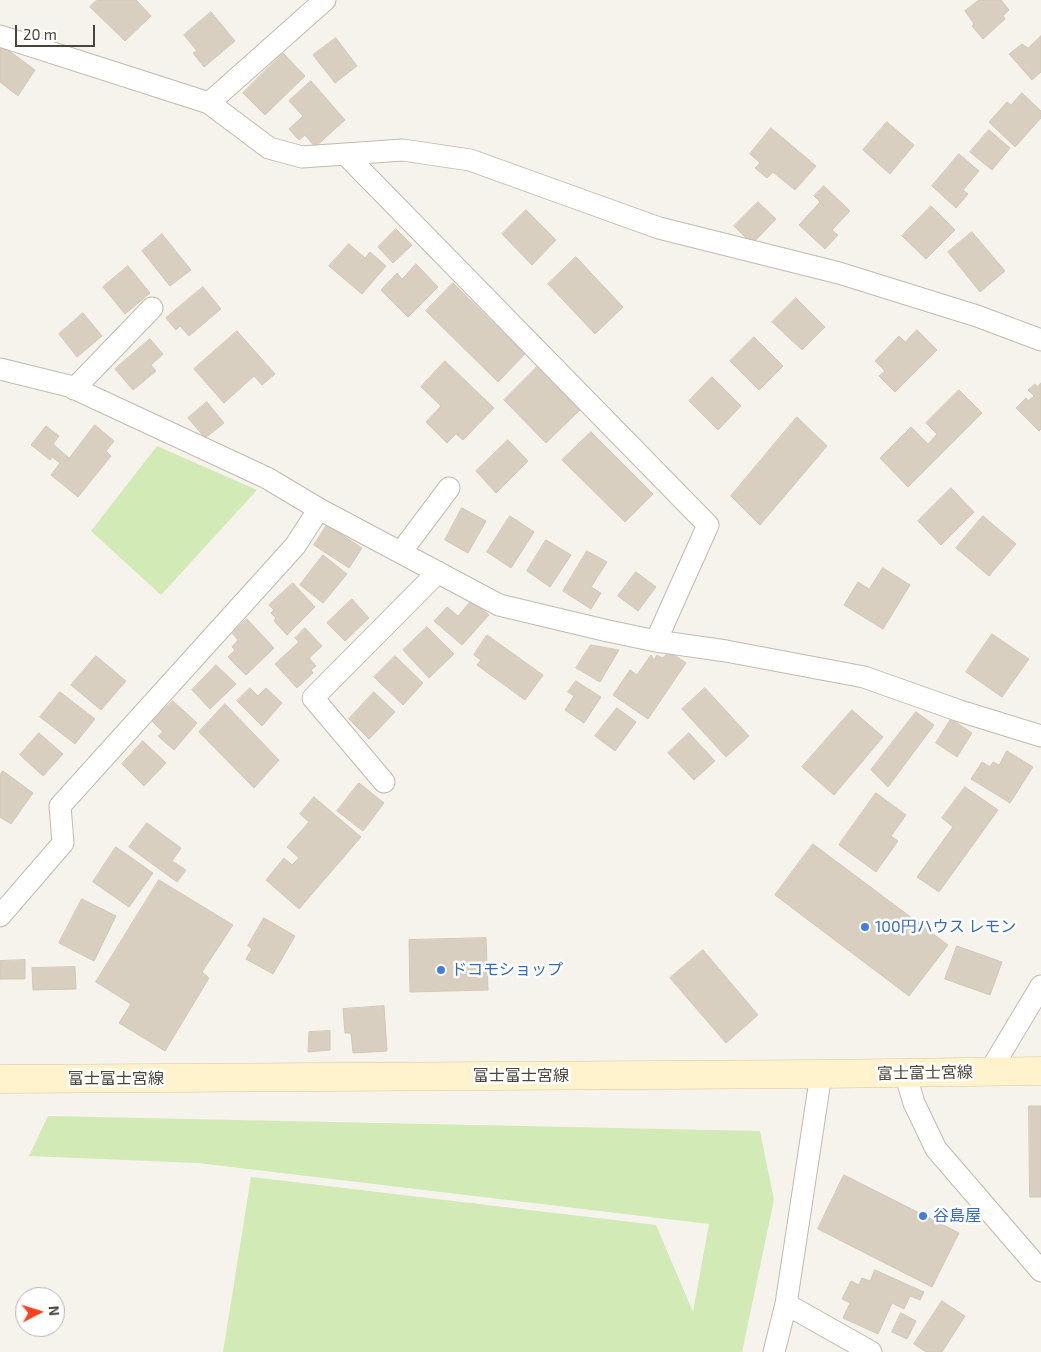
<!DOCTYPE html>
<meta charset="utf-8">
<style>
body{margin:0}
#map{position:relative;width:1041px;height:1352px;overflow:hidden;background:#f6f3ec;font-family:"Exo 2",sans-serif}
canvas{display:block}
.north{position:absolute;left:15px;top:1287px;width:50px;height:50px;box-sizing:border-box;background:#fff;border:1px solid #b7b4b0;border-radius:50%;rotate:85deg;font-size:14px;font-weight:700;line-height:20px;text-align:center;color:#4b4439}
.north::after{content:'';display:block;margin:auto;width:18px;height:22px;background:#fc3f1d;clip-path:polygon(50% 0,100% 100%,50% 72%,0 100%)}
.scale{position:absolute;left:15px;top:25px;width:80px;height:22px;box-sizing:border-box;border:2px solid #4b4439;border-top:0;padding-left:6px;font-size:15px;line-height:18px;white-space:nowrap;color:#4b4439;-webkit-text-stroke:4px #fff;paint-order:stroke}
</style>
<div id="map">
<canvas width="1041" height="1352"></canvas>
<div class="north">N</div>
<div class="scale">20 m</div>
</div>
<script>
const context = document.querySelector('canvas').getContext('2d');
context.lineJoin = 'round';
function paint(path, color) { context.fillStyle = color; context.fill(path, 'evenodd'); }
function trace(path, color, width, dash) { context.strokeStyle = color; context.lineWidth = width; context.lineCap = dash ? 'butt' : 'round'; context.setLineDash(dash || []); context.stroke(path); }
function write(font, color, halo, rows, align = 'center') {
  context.font = font + ' "Exo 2","Noto Sans JP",sans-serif'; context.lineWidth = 5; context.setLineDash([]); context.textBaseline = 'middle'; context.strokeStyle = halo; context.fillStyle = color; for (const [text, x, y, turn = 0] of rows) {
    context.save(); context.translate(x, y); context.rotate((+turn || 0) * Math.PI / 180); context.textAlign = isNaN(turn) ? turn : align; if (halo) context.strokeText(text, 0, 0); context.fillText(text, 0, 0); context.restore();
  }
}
const green = new Path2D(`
 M 157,446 L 257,490 L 161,595 L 91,531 Z
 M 48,1116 L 760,1131 L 774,1200 L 742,1352 L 223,1352 L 251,1177 L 656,1225 L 693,1312 L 709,1224 L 198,1163 L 29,1156 Z`);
const building = new Path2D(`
 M 97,0 L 136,0 L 151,16 L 125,41 L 90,7 Z
 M 979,0 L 1001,0 L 1009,10 L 1003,16 L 1005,19 L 983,39 L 972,26 L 974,24 L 965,11 Z
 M 211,12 L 235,41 L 204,67 L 193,53 L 197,51 L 184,35 Z
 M 1041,36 L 1041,72 L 1032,80 L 1009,54 L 1022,44 L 1028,48 Z
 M 336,38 L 357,66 L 335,83 L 313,55 Z
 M 1,45 L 35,70 L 18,96 L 0,82 L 0,47 Z
 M 283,53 L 305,76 L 265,115 L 243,93 Z
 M 311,81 L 345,120 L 315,147 L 305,135 L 299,140 L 289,129 L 303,116 L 289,101 Z
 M 1022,93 L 1041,111 L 1041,118 L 1015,147 L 989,122 L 1007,102 L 1011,105 Z
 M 887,122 L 914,145 L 890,174 L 863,150 Z
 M 771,128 L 816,166 L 795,190 L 773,172 L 767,178 L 755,168 L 760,163 L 750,154 Z
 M 989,130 L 1010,148 L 992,170 L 970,152 Z
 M 959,154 L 979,171 L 963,190 L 968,194 L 956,208 L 932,186 Z
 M 824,186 L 850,211 L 832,230 L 838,235 L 825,249 L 799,225 L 820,202 L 814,196 Z
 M 758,202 L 776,219 L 752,244 L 734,226 Z
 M 931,206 L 955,230 L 926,259 L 902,236 Z
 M 526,210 L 556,240 L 532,265 L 502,234 Z
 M 396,229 L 412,245 L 393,263 L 378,247 Z
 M 972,232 L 1005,271 L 980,292 L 948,252 Z
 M 162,234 L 191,270 L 170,286 L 142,251 Z
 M 349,244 L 365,258 L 370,252 L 386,266 L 362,294 L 329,266 Z
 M 576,257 L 623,307 L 595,334 L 548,284 Z
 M 416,264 L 438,287 L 408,317 L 381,290 L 397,273 L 402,279 Z
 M 128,266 L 150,293 L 125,314 L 103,287 Z
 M 453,283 L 525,354 L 498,382 L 426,311 Z
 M 203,287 L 221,309 L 189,336 L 180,326 L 176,330 L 166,318 Z
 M 796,298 L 825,327 L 802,350 L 772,322 Z
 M 83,313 L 102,336 L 77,357 L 59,334 Z
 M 917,330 L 937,350 L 895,392 L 879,376 L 885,371 L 875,361 L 899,336 L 905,342 Z
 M 237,331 L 275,374 L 262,385 L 254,376 L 224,403 L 194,369 Z
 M 754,337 L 783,366 L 759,390 L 730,361 Z
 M 150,339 L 163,354 L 151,365 L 156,371 L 133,390 L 115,369 Z
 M 445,361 L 494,408 L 463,440 L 456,434 L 447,443 L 426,422 L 441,406 L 421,387 Z
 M 539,365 L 580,410 L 546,443 L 504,400 Z
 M 712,377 L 741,406 L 718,430 L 689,401 Z
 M 1041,383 L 1041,429 L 1039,431 L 1016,408 L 1026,398 L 1028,401 L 1034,396 L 1028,390 L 1035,384 L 1037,387 Z
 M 959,390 L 982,413 L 908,487 L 880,458 L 911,427 L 928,444 L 937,434 L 926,423 Z
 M 207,402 L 224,423 L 205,438 L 188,418 Z
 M 797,417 L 827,446 L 760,525 L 731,496 Z
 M 95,425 L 114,441 L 106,451 L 111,456 L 78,497 L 51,475 L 60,463 L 52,457 L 50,460 L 31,445 L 46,426 L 59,436 L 53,444 L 69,458 Z
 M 591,432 L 653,494 L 625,522 L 562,460 Z
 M 508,440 L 528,461 L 496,493 L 476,471 Z
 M 951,488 L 974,512 L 941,545 L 918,521 Z
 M 462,508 L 486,521 L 468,553 L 445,540 Z
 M 510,516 L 534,532 L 511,568 L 487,552 Z
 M 983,516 L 1016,544 L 989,576 L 956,548 Z
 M 327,525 L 362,548 L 349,568 L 314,545 Z
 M 546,540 L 571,555 L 550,587 L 527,571 Z
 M 587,551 L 607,562 L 591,587 L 601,593 L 591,609 L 563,591 Z
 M 323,555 L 347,574 L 323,603 L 300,585 Z
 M 883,568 L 910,585 L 883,629 L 844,605 L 858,582 L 869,589 Z
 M 636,572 L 656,587 L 638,611 L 618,596 Z
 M 293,583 L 315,607 L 287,635 L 274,621 L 276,618 L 271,613 L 274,610 L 269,605 Z
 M 352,599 L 369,618 L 345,641 L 327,623 Z
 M 472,600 L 489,615 L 462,645 L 434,621 L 447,607 L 458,616 Z
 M 247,619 L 274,648 L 246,675 L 228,657 L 235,650 L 232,647 L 238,640 L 232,633 Z
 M 427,627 L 454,654 L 429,678 L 403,650 Z
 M 305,628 L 322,646 L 309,658 L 316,666 L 311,670 L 313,673 L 297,688 L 275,664 L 299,642 L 295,638 Z
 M 992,634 L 1029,659 L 1002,697 L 966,672 Z
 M 487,635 L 543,675 L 525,700 L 477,665 L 481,660 L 474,655 Z
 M 591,645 L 619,650 L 600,682 L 576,668 Z
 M 670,652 L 686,663 L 648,719 L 613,695 L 630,670 L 637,675 L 651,655 L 654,660 L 657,655 L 662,658 Z
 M 96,656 L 126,681 L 101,710 L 71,685 Z
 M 395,656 L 423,683 L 403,705 L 374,677 Z
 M 216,665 L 236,684 L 210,709 L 192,690 Z
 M 576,681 L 601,697 L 584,723 L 565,710 L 574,696 L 568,692 Z
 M 250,688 L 258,696 L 266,688 L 282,703 L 262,726 L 237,701 Z
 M 705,688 L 749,736 L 726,757 L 682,709 Z
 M 60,692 L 95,719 L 75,744 L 40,717 Z
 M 374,692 L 395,712 L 369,739 L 349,719 Z
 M 173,701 L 197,723 L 174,750 L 158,736 L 163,732 L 152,721 Z
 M 225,704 L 279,760 L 254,788 L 199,732 Z
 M 617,708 L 636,722 L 615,751 L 595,736 Z
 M 852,710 L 883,737 L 834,795 L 802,767 Z
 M 916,712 L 934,725 L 888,787 L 871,770 Z
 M 951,719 L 972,733 L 957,757 L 936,743 Z
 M 39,733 L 63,754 L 43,776 L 20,755 Z
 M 689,733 L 715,761 L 694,780 L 668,753 Z
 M 143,741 L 166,763 L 144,786 L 122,764 Z
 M 1007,751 L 1033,767 L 1010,803 L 971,779 L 982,762 L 990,767 L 993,762 L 999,765 Z
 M 3,771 L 33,793 L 11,824 L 0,817 L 0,775 Z
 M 359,783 L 384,803 L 363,831 L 337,811 Z
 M 965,787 L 998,810 L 939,892 L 917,877 L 953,827 L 942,818 Z
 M 876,793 L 906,815 L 891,836 L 898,841 L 876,872 L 839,845 Z
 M 314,797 L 361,837 L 299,909 L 266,880 L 284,858 L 292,865 L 299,858 L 287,847 L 309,822 L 300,814 Z
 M 147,823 L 181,848 L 172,861 L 186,870 L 177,882 L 129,847 Z
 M 813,844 L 948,945 L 909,996 L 775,895 Z
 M 116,847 L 153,873 L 129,907 L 93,882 Z
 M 159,880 L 233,925 L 202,972 L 209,978 L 165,1051 L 119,1023 L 131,1004 L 96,982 Z
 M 82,899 L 116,916 L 94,961 L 59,943 Z
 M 264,918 L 295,936 L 273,974 L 246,959 L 252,949 L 248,946 Z
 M 486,938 L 488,990 L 410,992 L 409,940 Z
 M 957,946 L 1002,962 L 990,995 L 945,979 Z
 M 703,950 L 758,1015 L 726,1043 L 670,978 Z
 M 25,960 L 25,979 L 0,979 L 0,961 Z
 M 75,967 L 76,989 L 33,990 L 32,968 Z
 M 384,1006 L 387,1051 L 353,1053 L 351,1033 L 345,1033 L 343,1009 Z
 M 330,1031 L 330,1050 L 308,1052 L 309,1032 Z
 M 1029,1106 L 1041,1106 L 1041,1197 L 1030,1197 Z
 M 844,1175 L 959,1233 L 932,1287 L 818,1229 Z
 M 875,1270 L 924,1292 L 920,1300 L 910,1296 L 904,1309 L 892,1303 L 878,1334 L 843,1318 L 850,1303 L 842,1299 L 851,1281 L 859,1285 L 862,1278 L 870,1281 Z
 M 942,1301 L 965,1316 L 942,1352 L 926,1352 L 914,1344 Z
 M 901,1313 L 916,1321 L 907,1339 L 892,1332 Z`);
const street = new Path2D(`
 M 0,36 L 209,103 L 269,148 L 302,157 L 403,150 L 470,160 L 659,228 L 839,273 L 977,316 L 1041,340
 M 209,103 L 325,0
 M 346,155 L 708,525 L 656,641
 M 0,369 L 69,386 L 267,478 L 319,509 L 499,605 L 608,631 L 656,641 L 726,651 L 864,677 L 960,711 L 1041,736
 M 74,389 L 152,308
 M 401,552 L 449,488
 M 384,782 L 313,698 L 438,572
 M 0,916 L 63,843 L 60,806 L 295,546 L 319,509
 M 990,1071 L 1041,986
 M 905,1073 L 914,1103 L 936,1149 L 1041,1271
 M 786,1304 L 871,1352
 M 774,1352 L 786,1304 L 821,1074`);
const secondary = new Path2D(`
 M 0,1079 L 821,1074 L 1041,1071`);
const markers = [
 [865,927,5,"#3f7fe0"],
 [441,970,5,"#3f7fe0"],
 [923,1216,5,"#3f7fe0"]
];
const shopNames = [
 ["100円ハウス レモン",875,927],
 ["ドコモショップ",451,970],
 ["谷島屋",933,1216]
];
const streetNames = [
 ["富士富士宮線",925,1073,-1],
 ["富士富士宮線",521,1076],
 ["富士富士宮線",116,1079]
];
paint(green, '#d2eab5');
paint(building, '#d8cfc1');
trace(building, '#d3c7b4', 1);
trace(street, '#c2bbae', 23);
trace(secondary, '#d6c79b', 29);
trace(street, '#fff', 21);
trace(secondary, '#fff3cd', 28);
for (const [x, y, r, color] of markers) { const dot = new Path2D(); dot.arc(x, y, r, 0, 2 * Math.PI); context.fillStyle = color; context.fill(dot); trace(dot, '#fff', 2); }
write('16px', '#366cbe', '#fff', shopNames, 'left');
write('16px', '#4b4439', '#fff', streetNames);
</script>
